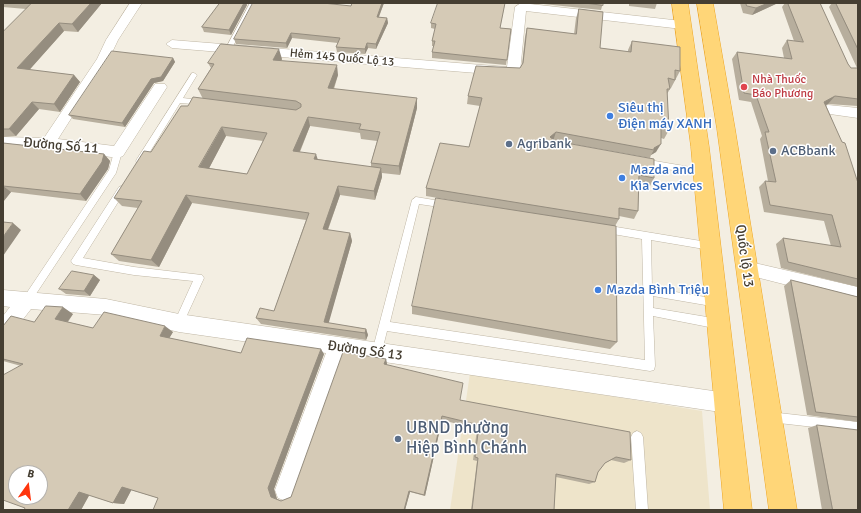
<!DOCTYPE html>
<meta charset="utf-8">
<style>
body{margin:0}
#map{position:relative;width:861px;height:513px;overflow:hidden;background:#f3eee2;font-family:Signika,sans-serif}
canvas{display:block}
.frame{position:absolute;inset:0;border:4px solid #453e32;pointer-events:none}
.north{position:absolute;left:8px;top:465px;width:40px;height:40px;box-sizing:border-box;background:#fff;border:1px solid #b5b2ad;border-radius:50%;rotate:14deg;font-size:11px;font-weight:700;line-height:16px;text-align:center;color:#453e32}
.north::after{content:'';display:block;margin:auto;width:14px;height:18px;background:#ff350d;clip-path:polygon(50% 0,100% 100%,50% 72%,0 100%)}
</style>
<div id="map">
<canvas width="861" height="513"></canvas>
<div class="frame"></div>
<div class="north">B</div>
</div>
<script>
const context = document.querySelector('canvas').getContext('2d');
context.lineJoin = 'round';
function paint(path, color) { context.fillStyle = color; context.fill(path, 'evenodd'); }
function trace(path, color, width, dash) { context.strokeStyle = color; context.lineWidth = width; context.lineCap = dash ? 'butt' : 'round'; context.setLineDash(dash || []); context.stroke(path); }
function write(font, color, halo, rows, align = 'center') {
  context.font = font + ' Signika,sans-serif'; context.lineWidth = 3; context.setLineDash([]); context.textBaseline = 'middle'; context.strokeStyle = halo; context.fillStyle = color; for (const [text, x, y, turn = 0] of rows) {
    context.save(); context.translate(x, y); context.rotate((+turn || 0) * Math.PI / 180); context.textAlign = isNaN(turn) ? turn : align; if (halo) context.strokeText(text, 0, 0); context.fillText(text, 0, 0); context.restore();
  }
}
const education = new Path2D(`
 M 470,373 L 702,411 L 710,510 L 450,510 Z`);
const service = new Path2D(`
 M 250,3 L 256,3 L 232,48 L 229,50 L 227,49 L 226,48 Z
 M 192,73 L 194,73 L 197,75 L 183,98 L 206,101 L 206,105 L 180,103 L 143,163 L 137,163 L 136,161 L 137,159 Z
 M 118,149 L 122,152 L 116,173 L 30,303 L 27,304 L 24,303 L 22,300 L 24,297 L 109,170 L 114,152 Z
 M 643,159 L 702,169 L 706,172 L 702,175 L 643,165 L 639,162 Z
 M 122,186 L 125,187 L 126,189 L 125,191 L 83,258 L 134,267 L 202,275 L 204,278 L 182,326 L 179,328 L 176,326 L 174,323 L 193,281 L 134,275 L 76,265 L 73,264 L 71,261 L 119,187 Z
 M 416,197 L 446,202 L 450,205 L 446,208 L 419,204 L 390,322 L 645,360 L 642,239 L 601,232 L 600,229 L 601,226 L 604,225 L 713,243 L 714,246 L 713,249 L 710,250 L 651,240 L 652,288 L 717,299 L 720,300 L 722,303 L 720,306 L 717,307 L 653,296 L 653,308 L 719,319 L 722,321 L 724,324 L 722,327 L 719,329 L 653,316 L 655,366 L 654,370 L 650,371 L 387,331 L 381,355 L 377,357 L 373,355 L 372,352 L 412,200 Z
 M 770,412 L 858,422 L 858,432 L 770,422 L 766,421 L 765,417 L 766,413 Z
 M 637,431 L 641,433 L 643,437 L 648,510 L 636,510 L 631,437 L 633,433 Z`);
const minor = new Path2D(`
 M 130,3 L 142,3 L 118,40 L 109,59 L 58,139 L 114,146 L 155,84 L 165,84 L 167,87 L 123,156 L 118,158 L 48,148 L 3,147 L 3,137 L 44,138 L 97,59 L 106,40 Z
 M 521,3 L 682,21 L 688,25 L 682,29 L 526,11 L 520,72 L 518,75 L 513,76 L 172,48 L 166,44 L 172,40 L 507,67 L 515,7 Z
 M 828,105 L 858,108 L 858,118 L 823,113 L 821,110 L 823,107 Z
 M 746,261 L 858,287 L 858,303 L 740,273 L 737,268 L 740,263 Z
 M 3,290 L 106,299 L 179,314 L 727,393 L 734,396 L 737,403 L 734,410 L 727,413 L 344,356 L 297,490 L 294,498 L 286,501 L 278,498 L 275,490 L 326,353 L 179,332 L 106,315 L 31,309 L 10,336 L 3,339 L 3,316 L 10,307 L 3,306 Z`);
const trunk = new Path2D(`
 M 672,3 L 688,3 L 709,147 L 752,510 L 724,510 L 691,147 Z
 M 697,3 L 713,3 L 735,129 L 797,510 L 769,510 L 717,129 Z`);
const wall = new Path2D(`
 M 3,3 L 102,3 L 78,32 L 64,31 L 29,70 L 74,75 L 80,82 L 60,112 L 39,109 L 16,136 L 3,137 L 3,32 L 26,9 L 3,7 Z
 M 220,3 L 246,3 L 247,5 L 231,35 L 204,32 L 202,27 Z
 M 352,3 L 384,3 L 379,17 L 387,18 L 388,23 L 376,49 L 368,48 L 365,54 L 337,52 L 336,47 L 338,43 L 292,38 L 287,48 L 236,44 L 234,39 L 351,6 Z
 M 505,3 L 500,28 L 511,29 L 506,65 L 432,58 L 432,52 L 434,46 L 432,46 L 432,41 L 435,29 L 431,28 L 431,23 Z
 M 534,3 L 603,3 L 601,10 Z
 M 629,3 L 657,3 L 655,9 L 629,6 Z
 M 740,3 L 778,3 L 752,15 L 743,13 Z
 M 785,3 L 820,3 L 848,64 L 851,68 L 857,68 L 829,7 L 832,3 L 857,3 L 858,4 L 858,106 L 828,104 L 826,105 L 858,183 L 858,287 L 781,268 L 776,244 L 783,238 L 831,246 L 824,221 L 764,212 L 759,187 L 765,181 L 768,181 L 760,139 L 762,136 L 751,102 L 739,100 L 732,59 L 737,52 L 784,58 L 782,48 L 787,40 L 794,41 L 782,7 Z
 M 579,9 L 600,48 L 628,52 L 628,50 L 632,41 L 680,71 L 671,88 L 669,88 L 670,89 L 667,94 L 669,130 L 664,139 L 661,138 L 656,152 L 651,155 L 650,158 L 555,141 L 654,178 L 650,186 L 639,184 L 638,211 L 634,219 L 619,216 L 619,219 L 615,226 L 617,342 L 610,349 L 412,314 L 412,306 L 493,207 L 426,196 L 426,188 L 469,147 L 480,106 L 467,104 L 468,96 L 520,68 L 522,65 L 525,37 L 527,28 L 574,34 L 576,18 Z
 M 173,58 L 175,62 L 163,81 L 154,83 L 125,127 L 73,119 L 69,115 Z
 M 282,59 L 281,61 L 338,75 L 334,89 L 417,98 L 417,108 L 400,175 L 382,173 L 382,177 L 375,200 L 340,195 L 328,230 L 350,233 L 352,241 L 328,323 L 366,329 L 368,335 L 366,340 L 261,324 L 256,318 L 274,311 L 306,220 L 192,203 L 159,267 L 119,261 L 111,254 L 138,208 L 122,206 L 114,198 L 188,106 L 203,99 L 198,89 L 211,68 L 208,63 ZM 310,126 L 360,133 L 361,139 L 377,141 L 371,163 L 371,167 L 317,159 L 300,152 ZM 226,136 L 263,141 L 247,174 L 209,168 Z
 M 3,143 L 104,154 L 110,161 L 108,169 L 86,201 L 11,192 L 3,202 Z
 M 94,275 L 100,280 L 90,296 L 66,294 L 59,289 Z
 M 791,280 L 858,297 L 858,422 L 807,415 L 784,286 Z
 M 73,314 L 68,322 L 93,328 L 173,332 L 169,338 L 241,353 L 324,354 L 274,489 L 277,499 L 281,501 L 291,497 L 386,359 L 387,365 L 460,400 L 631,460 L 624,463 L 611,460 L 605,463 L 598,472 L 595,482 L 589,484 L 556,477 L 554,510 L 471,510 L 477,461 L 473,460 L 477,429 L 442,420 L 425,496 L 410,492 L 405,510 L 153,510 L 158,498 L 131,490 L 124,504 L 113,503 L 89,495 L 81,510 L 24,510 L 25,508 L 21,366 L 3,361 L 3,326 L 34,322 Z
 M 817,425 L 858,510 L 822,510 L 808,428 Z`);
const shadedWall = new Path2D(`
 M 91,3 L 102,3 L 78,32 L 72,24 Z
 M 244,3 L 246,3 L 247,5 L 231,35 L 229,30 Z
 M 382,3 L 384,3 L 377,21 L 377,17 Z
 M 768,3 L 778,3 L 752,15 L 756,8 Z
 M 387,18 L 388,23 L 376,49 L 376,44 Z
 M 59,23 L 64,31 L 24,76 L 17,68 Z
 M 291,33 L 292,38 L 287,48 L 286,43 Z
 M 367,43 L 368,48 L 365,54 L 365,49 Z
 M 279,49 L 282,59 L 277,70 L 273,60 Z
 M 173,58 L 175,62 L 163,81 L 154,83 L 125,127 L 122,123 L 151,79 Z
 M 337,65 L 338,75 L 330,98 L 328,88 Z
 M 74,75 L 80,82 L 60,112 L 54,104 Z
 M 835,96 L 828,104 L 818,109 L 824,102 Z
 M 417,98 L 417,108 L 400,175 L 399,166 Z
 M 32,102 L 39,109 L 16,136 L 9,129 Z
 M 308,117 L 310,126 L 296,160 L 293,151 Z
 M 222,127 L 226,136 L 205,176 L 199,167 Z
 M 556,132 L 553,141 L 550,137 Z
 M 661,144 L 656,152 L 651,155 L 654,150 L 654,148 Z
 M 104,154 L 110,161 L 108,169 L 86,201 L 80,194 Z
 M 316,154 L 319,163 L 314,159 Z
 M 381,168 L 382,177 L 375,200 L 374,191 Z
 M 3,186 L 11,192 L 3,202 Z
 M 338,186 L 340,195 L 325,237 L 323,229 Z
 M 186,195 L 192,203 L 159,267 L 151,260 Z
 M 13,223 L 21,230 L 3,256 L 3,237 Z
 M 350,233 L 352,241 L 327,329 L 324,322 Z
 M 94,275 L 100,280 L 90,296 L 84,291 Z
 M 63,307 L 73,314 L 65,325 L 55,319 Z
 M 165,326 L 173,332 L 167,342 L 160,336 Z
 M 366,329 L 368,335 L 366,340 L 365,333 Z
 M 321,349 L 324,354 L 274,489 L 277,499 L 285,502 L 271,497 L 268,488 Z
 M 386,359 L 387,364 L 386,369 L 384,364 Z
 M 442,416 L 442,420 L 425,496 L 424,495 Z
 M 122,487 L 132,489 L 124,504 L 113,503 Z
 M 409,491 L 410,492 L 405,510 L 404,510 Z
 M 79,492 L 90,494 L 81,510 L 68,510 Z`);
const building = new Path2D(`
 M 32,3 L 91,3 L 72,24 L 59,23 L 17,68 L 74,75 L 54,104 L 32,102 L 9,129 L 3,129 L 3,32 Z
 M 220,3 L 244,3 L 229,30 L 202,27 Z
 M 253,3 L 323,3 L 351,6 L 352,3 L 382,3 L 377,17 L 387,18 L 376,44 L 367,43 L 365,49 L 336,47 L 340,38 L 291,33 L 286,43 L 234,39 Z
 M 438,3 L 505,3 L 500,28 L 511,29 L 507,60 L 432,52 L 435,41 L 432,41 L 436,24 L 431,23 Z
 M 585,3 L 603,3 L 603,5 Z
 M 746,3 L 768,3 L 756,8 L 747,6 Z
 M 788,3 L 820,3 L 848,64 L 851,68 L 858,68 L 858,99 L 835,96 L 824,102 L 842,142 L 845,143 L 858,183 L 858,279 L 788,262 L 783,238 L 841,247 L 832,215 L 770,205 L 765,181 L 776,182 L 765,132 L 769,132 L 756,95 L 744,93 L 737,52 L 792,59 L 787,40 L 803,42 Z
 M 836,3 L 857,3 L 858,4 L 858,49 Z
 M 579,9 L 603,12 L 600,48 L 631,52 L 632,41 L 680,47 L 680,71 L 675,70 L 675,80 L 668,78 L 670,89 L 667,89 L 669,130 L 661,129 L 661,144 L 654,148 L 654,150 L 556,132 L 550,137 L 555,141 L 654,159 L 654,178 L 639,175 L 638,211 L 619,208 L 619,219 L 426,188 L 440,143 L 469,147 L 482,98 L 468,96 L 476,66 L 520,68 L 523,63 L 527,28 L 576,34 Z
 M 221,44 L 279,49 L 273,60 L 337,65 L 328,88 L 417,98 L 399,166 L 371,163 L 380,132 L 359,129 L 361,124 L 308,117 L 293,151 L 316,154 L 314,159 L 381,168 L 374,191 L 338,186 L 323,229 L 350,233 L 324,322 L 366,329 L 365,333 L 256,318 L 260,308 L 274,311 L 309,213 L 186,195 L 151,260 L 111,254 L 142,201 L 114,198 L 144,151 L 151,152 L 181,106 L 188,106 L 193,97 L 296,110 L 301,107 L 301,104 L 296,101 L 198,89 L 214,64 L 208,63 ZM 222,127 L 267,133 L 247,174 L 199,167 Z
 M 112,51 L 173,58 L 161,77 L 151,79 L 122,123 L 69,115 Z
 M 3,143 L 104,154 L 102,162 L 80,194 L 3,186 Z
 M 436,198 L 616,226 L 617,342 L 412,306 Z
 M 3,222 L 13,223 L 3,237 Z
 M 72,271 L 94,275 L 84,291 L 59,289 Z
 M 791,280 L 858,297 L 858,417 L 816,412 Z
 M 46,306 L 63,307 L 55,319 L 93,328 L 104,312 L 165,326 L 160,336 L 241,353 L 247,338 L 321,349 L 268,488 L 271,497 L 281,501 L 291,497 L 343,352 L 386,359 L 384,364 L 463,383 L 460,400 L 630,432 L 631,460 L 616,457 L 605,463 L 598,472 L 595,482 L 556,474 L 554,510 L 472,510 L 478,458 L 475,457 L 479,425 L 442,416 L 424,495 L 409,491 L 404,510 L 153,510 L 158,498 L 122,487 L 113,503 L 79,492 L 68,510 L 24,510 L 25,508 L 3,500 L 3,375 L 23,364 L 3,359 L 3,326 L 11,316 L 34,322 ZM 16,473 L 40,473 L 40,497 L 16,497 Z
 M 817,425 L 858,430 L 858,510 L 833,510 Z`);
const markers = [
 [744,87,4,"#e0444e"],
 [610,116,4,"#3f7fe0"],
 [509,144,4,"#5c6f8a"],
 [773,151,4,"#5c6f8a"],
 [622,178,4,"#3f7fe0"],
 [598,290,4,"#3f7fe0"],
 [398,439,4,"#5c6f8a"]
];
const farStreetnames = [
 ["Hẻm 145 Quốc Lộ 13",342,58,5]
];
const farHealthnames = [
 ["Nhà Thuốc",752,80],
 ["Báo Phương",752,94]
];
const shopNames = [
 ["Siêu thị",618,108],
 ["Điện máy XANH",618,124],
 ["Mazda and",630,170],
 ["Kia Services",630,186],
 ["Mazda Bình Triệu",606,290]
];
const serviceNames = [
 ["Agribank",517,144],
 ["ACBbank",781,151]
];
const streetNames = [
 ["Đường Số 11",61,146,5],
 ["Quốc lộ 13",744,256,82],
 ["Đường Số 13",365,351,8]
];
const nearServicenames = [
 ["UBND phường",406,429],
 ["Hiệp Bình Chánh",406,449]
];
paint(education, '#eee4ca');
trace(service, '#bfb6a4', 1);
trace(minor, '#bfb6a4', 1);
trace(trunk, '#eda522', 1);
paint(service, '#fff');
paint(minor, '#fff');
paint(trunk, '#ffd678');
paint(wall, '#b7ae9d');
paint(shadedWall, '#958d7f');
paint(building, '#d5cab6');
trace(building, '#958d7f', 1);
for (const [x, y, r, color] of markers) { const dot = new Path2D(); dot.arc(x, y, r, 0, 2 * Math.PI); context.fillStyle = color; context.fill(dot); trace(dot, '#fff', 1.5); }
write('12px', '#453e32', '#fff', farStreetnames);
write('12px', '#be3a42', '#fff', farHealthnames, 'left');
write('14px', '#366cbe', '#fff', shopNames, 'left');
write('14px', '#4e5e75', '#fff', serviceNames, 'left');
write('14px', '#453e32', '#fff', streetNames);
write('17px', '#4e5e75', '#fff', nearServicenames, 'left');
</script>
